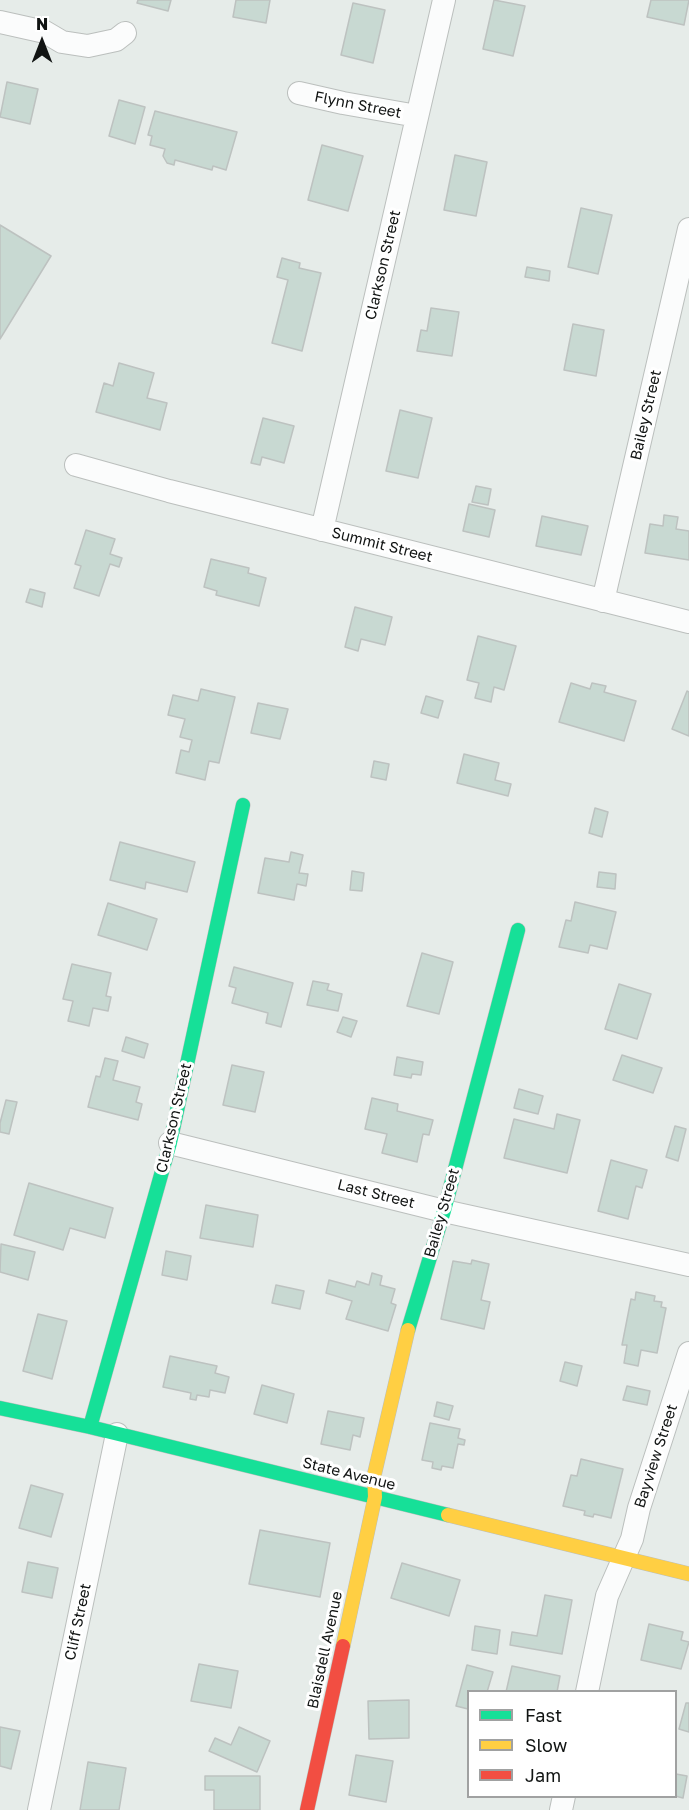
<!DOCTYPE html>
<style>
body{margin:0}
#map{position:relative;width:689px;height:1810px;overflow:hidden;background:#e6ece9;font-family:"Golos Text",sans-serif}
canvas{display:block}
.legend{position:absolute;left:467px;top:1690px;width:210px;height:108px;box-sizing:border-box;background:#fff;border:2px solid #a0a1a1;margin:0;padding:8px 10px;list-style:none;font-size:18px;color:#111413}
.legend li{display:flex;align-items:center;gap:12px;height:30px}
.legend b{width:30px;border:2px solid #a0a1a1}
.north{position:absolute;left:12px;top:12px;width:60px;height:60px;-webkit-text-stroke:4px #fff;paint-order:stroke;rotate:0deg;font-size:16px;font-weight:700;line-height:24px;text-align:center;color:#111413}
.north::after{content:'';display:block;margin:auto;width:21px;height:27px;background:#111413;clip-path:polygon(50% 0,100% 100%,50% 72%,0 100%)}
</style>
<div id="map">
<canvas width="689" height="1810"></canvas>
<ul class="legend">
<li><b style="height:8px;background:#16e098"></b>Fast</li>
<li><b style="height:8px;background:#ffcf43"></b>Slow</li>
<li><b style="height:8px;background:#f24e42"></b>Jam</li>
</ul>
<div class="north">N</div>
</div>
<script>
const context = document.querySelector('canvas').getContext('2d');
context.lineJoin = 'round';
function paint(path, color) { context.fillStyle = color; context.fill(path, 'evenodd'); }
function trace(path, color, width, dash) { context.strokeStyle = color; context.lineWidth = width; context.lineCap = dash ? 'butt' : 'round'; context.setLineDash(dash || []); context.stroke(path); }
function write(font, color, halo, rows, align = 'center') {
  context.font = font + ' "Golos Text",sans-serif'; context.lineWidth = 6; context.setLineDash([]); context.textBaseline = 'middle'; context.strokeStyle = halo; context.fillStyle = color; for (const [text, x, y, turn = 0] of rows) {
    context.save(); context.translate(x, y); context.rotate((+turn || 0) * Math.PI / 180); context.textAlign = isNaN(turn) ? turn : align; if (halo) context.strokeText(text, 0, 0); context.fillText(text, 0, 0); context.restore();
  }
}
const building = new Path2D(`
 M 138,0 L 171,0 L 168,11 L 137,3 Z
 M 236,0 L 270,0 L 266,23 L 233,17 Z
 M 494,0 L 525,6 L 513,56 L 483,49 Z
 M 651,0 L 689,0 L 684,25 L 647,17 Z
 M 353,3 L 385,10 L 373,63 L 341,55 Z
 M 7,82 L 38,89 L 30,124 L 0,117 Z
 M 119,100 L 145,107 L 135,144 L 109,136 Z
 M 155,111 L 237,132 L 226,170 L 213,166 L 212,170 L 175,160 L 174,165 L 167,163 L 163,156 L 165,149 L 150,145 L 152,136 L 148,135 Z
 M 322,145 L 363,156 L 348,211 L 308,200 Z
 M 455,155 L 487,162 L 476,216 L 444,210 Z
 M 581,208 L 612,215 L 598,274 L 568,267 Z
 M 0,225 L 51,256 L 0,339 Z
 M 282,258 L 300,263 L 299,268 L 321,273 L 302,351 L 272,343 L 288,280 L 277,277 Z
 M 527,267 L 550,271 L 549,281 L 525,277 Z
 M 431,308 L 459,312 L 452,356 L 417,351 L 421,330 L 427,331 Z
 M 573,324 L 604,330 L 596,376 L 564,370 Z
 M 119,363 L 154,373 L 147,398 L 167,403 L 160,430 L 96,412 L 104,383 L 113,386 Z
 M 400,410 L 432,418 L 418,478 L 386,471 Z
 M 263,418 L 294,426 L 284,463 L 262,457 L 260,465 L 251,463 Z
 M 476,486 L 491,489 L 488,505 L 472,502 Z
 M 469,504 L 495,510 L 489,537 L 463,531 Z
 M 664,515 L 678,517 L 676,529 L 689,531 L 689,560 L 645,553 L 650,524 L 663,526 Z
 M 542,516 L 588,526 L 581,555 L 536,546 Z
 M 86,530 L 115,539 L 110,554 L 122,558 L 119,567 L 110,564 L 99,596 L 74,588 L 81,566 L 75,564 Z
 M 211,559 L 249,568 L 248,573 L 266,578 L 259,606 L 216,595 L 217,591 L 204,587 Z
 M 30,589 L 45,593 L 42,607 L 26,602 Z
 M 355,607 L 392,617 L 385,645 L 361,639 L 358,651 L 345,647 Z
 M 478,636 L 516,646 L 504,690 L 494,687 L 491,702 L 475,698 L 479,683 L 467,680 Z
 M 571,683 L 590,689 L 592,683 L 606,686 L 604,692 L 636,701 L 624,741 L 559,722 Z
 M 201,689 L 235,697 L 219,763 L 209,761 L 205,780 L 176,773 L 181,750 L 189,752 L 192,740 L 180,737 L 185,719 L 168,715 L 173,695 L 198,701 Z
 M 687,691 L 689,692 L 689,736 L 672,729 Z
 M 426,696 L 443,701 L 438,718 L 421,713 Z
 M 258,703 L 288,709 L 280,739 L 251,733 Z
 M 464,754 L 499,763 L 495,780 L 511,784 L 508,796 L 457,783 Z
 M 374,761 L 389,764 L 386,780 L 371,777 Z
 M 595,808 L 608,812 L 602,837 L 589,833 Z
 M 120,842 L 195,862 L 187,892 L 146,882 L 145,889 L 110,880 Z
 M 291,852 L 303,855 L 299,873 L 308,874 L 306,886 L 297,884 L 294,900 L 258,893 L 265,858 L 289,862 Z
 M 352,871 L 364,873 L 362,891 L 350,890 Z
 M 599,872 L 616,874 L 615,889 L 597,887 Z
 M 575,902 L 616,912 L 607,949 L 590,945 L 588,953 L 559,947 L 566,920 L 571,921 Z
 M 108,903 L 157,919 L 147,950 L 98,935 Z
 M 422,953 L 453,962 L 439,1014 L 407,1006 Z
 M 72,964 L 111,973 L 106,996 L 111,997 L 108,1011 L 93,1008 L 89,1026 L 68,1021 L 73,1001 L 63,999 Z
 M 234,967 L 293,983 L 281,1027 L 266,1023 L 268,1013 L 232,1003 L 236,988 L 229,986 Z
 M 313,981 L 329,984 L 327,990 L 342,994 L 338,1011 L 307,1005 Z
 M 619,984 L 651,994 L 637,1039 L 605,1029 Z
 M 343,1017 L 357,1021 L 351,1037 L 337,1032 Z
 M 126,1037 L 148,1044 L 144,1058 L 122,1051 Z
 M 622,1055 L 662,1068 L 653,1093 L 613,1080 Z
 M 397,1057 L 423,1062 L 421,1075 L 412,1074 L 411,1078 L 394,1075 Z
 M 105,1058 L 118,1061 L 113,1080 L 140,1087 L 136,1102 L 142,1104 L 138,1120 L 88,1107 L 96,1076 L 100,1077 Z
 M 232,1065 L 264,1072 L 255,1112 L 223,1105 Z
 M 519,1089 L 543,1096 L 538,1114 L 514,1108 Z
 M 372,1098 L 398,1104 L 397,1111 L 433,1120 L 429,1135 L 423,1134 L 417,1162 L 382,1153 L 387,1134 L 365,1129 Z
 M 6,1100 L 17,1102 L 9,1134 L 0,1132 L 0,1123 Z
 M 557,1114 L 580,1120 L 567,1173 L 504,1158 L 514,1119 L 554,1129 Z
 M 675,1126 L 686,1129 L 678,1161 L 666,1157 Z
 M 611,1160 L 647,1170 L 642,1188 L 636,1186 L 628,1219 L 598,1211 Z
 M 29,1183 L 113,1208 L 105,1238 L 70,1228 L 63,1250 L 14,1235 Z
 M 206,1205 L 258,1215 L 253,1247 L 200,1238 Z
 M 1,1244 L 35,1252 L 28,1280 L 0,1272 Z
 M 166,1251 L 191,1256 L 187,1280 L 162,1275 Z
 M 472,1260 L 489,1264 L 481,1300 L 490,1302 L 484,1329 L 441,1319 L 453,1261 L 471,1264 Z
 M 372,1273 L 382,1276 L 380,1285 L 395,1289 L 391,1303 L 396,1305 L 388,1331 L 346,1319 L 352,1301 L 326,1293 L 329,1280 L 355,1287 L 357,1281 L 369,1285 Z
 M 276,1285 L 304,1291 L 300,1309 L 272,1303 Z
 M 636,1292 L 655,1296 L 654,1301 L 662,1302 L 661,1307 L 666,1308 L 657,1353 L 641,1350 L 638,1366 L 624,1363 L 627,1345 L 622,1345 L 631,1299 L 635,1300 Z
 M 38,1314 L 67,1321 L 52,1379 L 23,1371 Z
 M 170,1356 L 217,1366 L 215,1373 L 229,1377 L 225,1393 L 210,1390 L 209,1397 L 197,1395 L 196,1400 L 190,1399 L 191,1393 L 163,1387 Z
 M 565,1362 L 582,1366 L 577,1386 L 560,1381 Z
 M 262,1385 L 294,1394 L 287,1423 L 254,1414 Z
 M 627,1386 L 650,1391 L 647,1405 L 623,1400 Z
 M 437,1402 L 453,1406 L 449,1420 L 434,1416 Z
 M 328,1411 L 364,1418 L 360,1437 L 353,1435 L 350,1450 L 321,1444 Z
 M 430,1423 L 460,1429 L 458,1438 L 465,1440 L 464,1445 L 458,1444 L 453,1468 L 442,1466 L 441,1470 L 432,1468 L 433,1462 L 422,1460 Z
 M 581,1459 L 623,1469 L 611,1518 L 594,1514 L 593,1517 L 584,1515 L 585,1511 L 563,1506 L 571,1475 L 577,1476 Z
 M 31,1485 L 63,1494 L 51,1537 L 19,1528 Z
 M 260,1530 L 330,1543 L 320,1597 L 249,1584 Z
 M 28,1562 L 58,1568 L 52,1598 L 22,1592 Z
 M 402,1563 L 460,1580 L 449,1616 L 391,1598 Z
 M 545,1595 L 572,1600 L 562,1654 L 510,1645 L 512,1632 L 537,1636 Z
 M 649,1624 L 683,1632 L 681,1640 L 689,1642 L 681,1669 L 641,1660 Z
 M 475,1626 L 500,1630 L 497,1654 L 472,1650 Z
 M 199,1664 L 238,1671 L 231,1708 L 191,1701 Z
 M 467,1665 L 493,1672 L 487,1692 L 468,1692 L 468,1709 L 456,1706 Z
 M 512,1666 L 560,1676 L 557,1692 L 506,1692 Z
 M 409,1700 L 409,1738 L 369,1739 L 368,1701 Z
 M 686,1703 L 689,1703 L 689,1732 L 679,1729 Z
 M 0,1727 L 20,1731 L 11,1769 L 0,1766 Z
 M 239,1727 L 270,1741 L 257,1772 L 209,1751 L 215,1738 L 231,1745 Z
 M 356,1755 L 393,1761 L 386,1802 L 349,1795 Z
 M 88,1762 L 126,1768 L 119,1810 L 80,1810 Z
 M 676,1774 L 687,1776 L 683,1798 L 675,1796 Z
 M 205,1776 L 260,1776 L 260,1810 L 214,1810 L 214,1790 L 205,1790 Z`);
const street = new Path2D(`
 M 0,22 L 45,32 L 62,42 L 88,46 L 116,40 L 125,33
 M 299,93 L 343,103 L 417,116
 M 76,465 L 169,491 L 689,622
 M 322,530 L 444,0
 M 603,601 L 689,229
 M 170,1143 L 444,1211 L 689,1265
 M 587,1692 L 607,1596 L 632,1539 L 639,1508 L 689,1353
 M 39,1810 L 117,1434
 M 561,1810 L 564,1796`);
const fast = new Path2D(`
 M 408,1330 L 444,1211 L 518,930
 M 0,1408 L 90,1427 L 448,1515
 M 90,1427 L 170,1143 L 243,805`);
const slow = new Path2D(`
 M 448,1515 L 689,1574
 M 343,1646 L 375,1497 L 374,1476 L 408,1330`);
const jam = new Path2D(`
 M 307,1810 L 343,1646`);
const streetNames = [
 ["Flynn Street",358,105,11],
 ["Clarkson Street",383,265,-77],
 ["Bailey Street",646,415,-77],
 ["Summit Street",382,545,14],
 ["Clarkson Street",174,1118,-77],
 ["Last Street",376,1194,14],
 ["Bailey Street",442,1213,-74],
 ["Bayview Street",656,1456,-72],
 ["State Avenue",349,1474,14],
 ["Cliff Street",78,1622,-78],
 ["Blaisdell Avenue",325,1650,-78]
];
paint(building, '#c8d9d2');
trace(building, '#bdc2c0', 1.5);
trace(street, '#bbbfbd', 24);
trace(fast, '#bbbfbd', 15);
trace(slow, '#bbbfbd', 15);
trace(jam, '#bbbfbd', 15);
trace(street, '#fbfcfc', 22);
trace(fast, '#16e098', 14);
trace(slow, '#ffcf43', 14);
trace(jam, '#f24e42', 14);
write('15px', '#111413', '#fff', streetNames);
</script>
